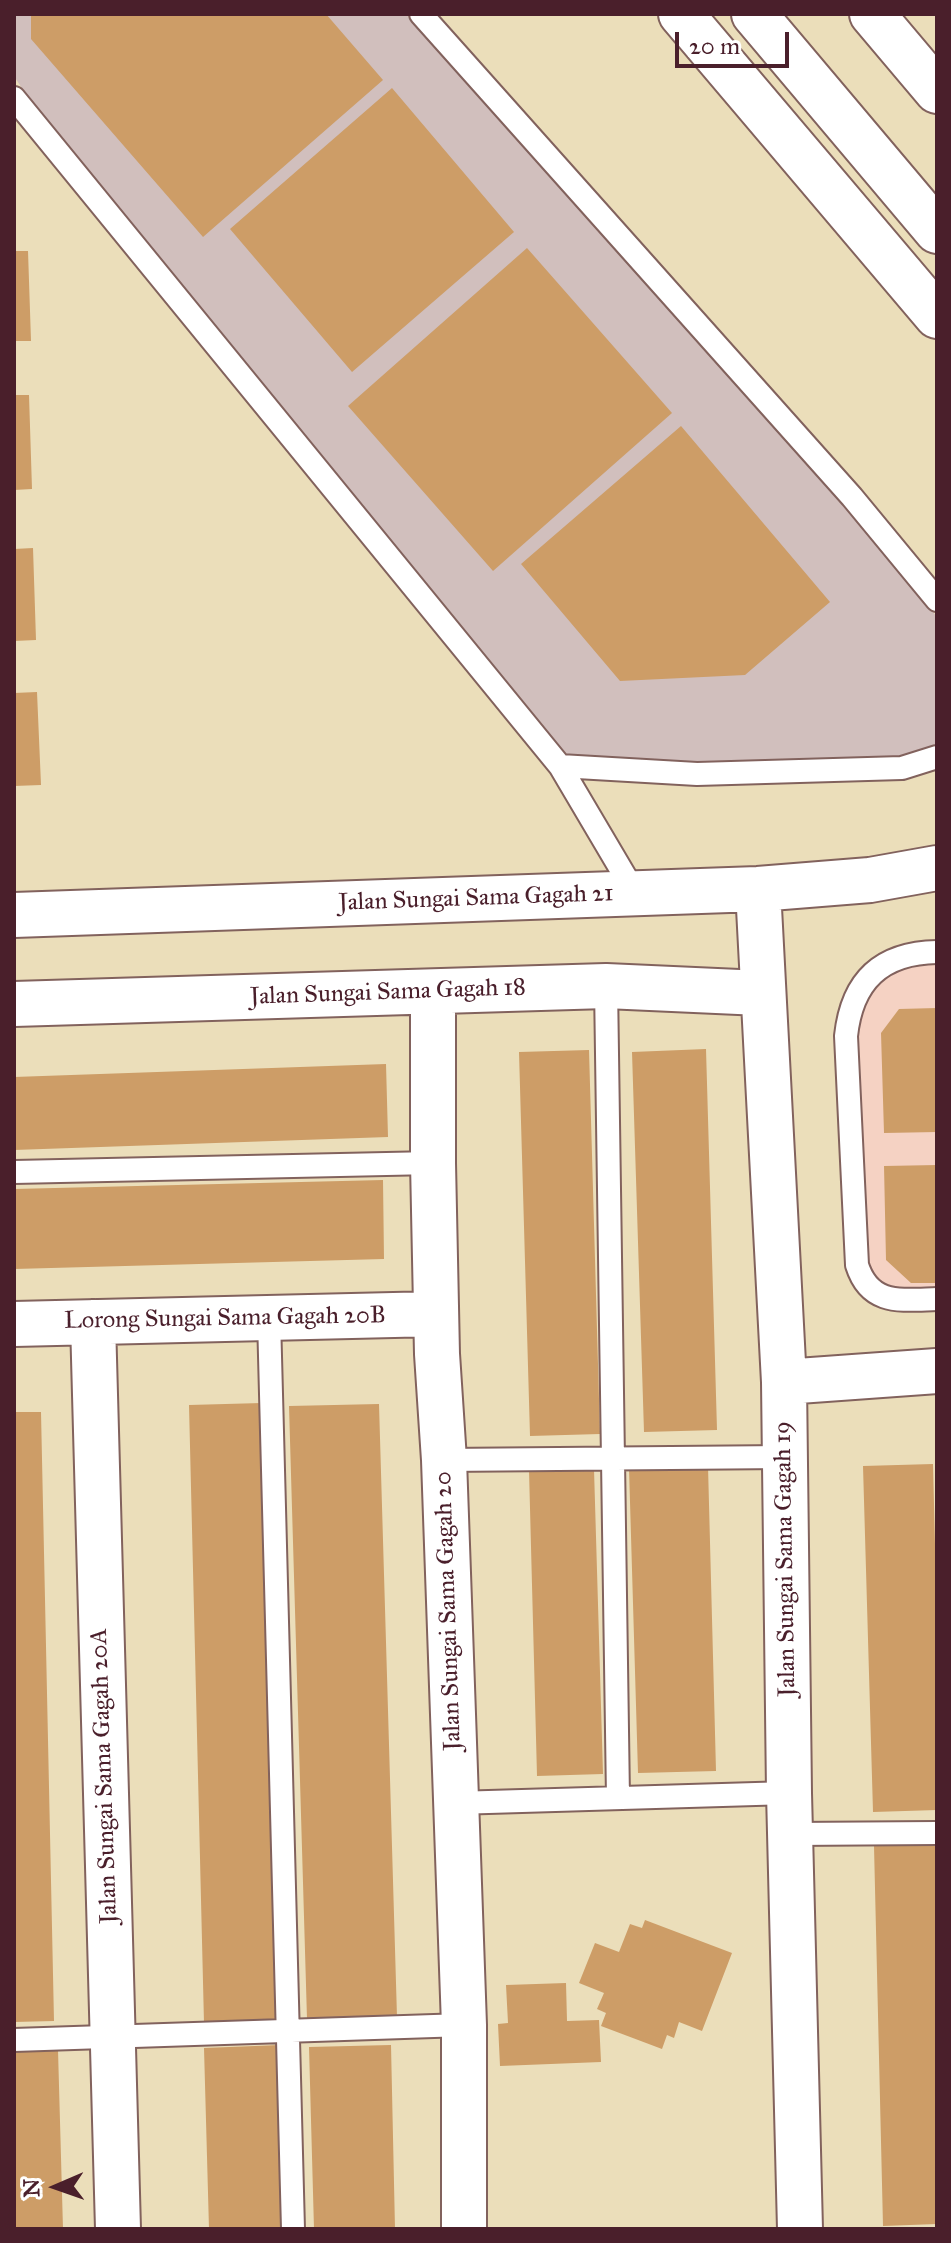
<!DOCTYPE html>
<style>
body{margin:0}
#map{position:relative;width:951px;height:2243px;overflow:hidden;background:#ebdeba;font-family:"IM FELL Great Primer",serif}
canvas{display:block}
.frame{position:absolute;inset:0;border:16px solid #4a1f2b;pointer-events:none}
.north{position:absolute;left:16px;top:2147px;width:80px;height:80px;-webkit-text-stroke:6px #fff;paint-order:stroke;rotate:268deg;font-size:22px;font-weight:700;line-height:32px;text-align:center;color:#4a1f2b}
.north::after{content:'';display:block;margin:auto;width:28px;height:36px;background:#4a1f2b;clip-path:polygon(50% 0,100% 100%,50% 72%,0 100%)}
.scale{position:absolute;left:675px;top:32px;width:114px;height:36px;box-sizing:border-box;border:4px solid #4a1f2b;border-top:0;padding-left:10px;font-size:24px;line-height:28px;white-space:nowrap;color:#4a1f2b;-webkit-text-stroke:6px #fff;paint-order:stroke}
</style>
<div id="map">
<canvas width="951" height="2243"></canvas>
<div class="frame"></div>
<div class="north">N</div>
<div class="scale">20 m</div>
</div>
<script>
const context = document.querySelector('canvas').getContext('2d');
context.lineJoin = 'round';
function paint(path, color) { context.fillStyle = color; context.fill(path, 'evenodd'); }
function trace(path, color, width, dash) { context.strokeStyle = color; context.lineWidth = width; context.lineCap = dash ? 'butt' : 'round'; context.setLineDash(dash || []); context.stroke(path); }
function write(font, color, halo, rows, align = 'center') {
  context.font = font + ' "IM FELL Great Primer",serif'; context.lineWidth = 6; context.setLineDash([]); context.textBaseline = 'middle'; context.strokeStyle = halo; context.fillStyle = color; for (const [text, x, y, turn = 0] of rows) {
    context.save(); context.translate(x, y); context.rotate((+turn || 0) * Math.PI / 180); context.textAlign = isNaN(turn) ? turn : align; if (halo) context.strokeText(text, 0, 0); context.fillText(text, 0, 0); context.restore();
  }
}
const built = new Path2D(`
 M 937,961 L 937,1289 L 890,1289 L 876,1282 L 867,1267 L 855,1026 L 868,989 L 898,968 Z`);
const industrial = new Path2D(`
 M 14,14 L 406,14 L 842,501 L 937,617 L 937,745 L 902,758 L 683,766 L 568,756 L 23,90 L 14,76 Z`);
const building = new Path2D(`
 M 31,14 L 326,14 L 383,80 L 203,237 L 31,39 Z
 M 392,88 L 514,232 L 352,372 L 230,229 Z
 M 527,248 L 672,413 L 493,571 L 348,406 Z
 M 14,251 L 28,251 L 31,341 L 14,341 Z
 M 14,395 L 29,395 L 32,489 L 14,490 Z
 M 681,426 L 830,602 L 745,675 L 620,681 L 521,564 Z
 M 33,548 L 36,640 L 14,641 L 14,549 Z
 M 37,692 L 41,785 L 14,786 L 14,693 Z
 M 937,1008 L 937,1132 L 884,1133 L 881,1033 L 899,1009 Z
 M 706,1049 L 717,1430 L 644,1432 L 632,1052 Z
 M 589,1050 L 600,1434 L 530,1436 L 519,1052 Z
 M 386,1064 L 388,1137 L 14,1150 L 14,1077 Z
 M 937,1165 L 937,1283 L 911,1283 L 886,1260 L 884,1166 Z
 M 383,1180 L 384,1259 L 14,1269 L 14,1189 Z
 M 262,1403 L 278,2021 L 204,2023 L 189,1405 Z
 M 379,1404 L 397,2017 L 307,2019 L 289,1406 Z
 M 14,1412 L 41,1412 L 54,2021 L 14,2022 Z
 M 933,1464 L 937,1624 L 937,1810 L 873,1812 L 863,1466 Z
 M 708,1466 L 716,1771 L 638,1773 L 629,1468 Z
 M 594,1469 L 603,1774 L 537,1776 L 529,1470 Z
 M 937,1844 L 937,2224 L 883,2226 L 874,1846 Z
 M 645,1920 L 732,1953 L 702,2031 L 679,2022 L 674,2038 L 667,2035 L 662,2049 L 601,2026 L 606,2013 L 597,2009 L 604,1993 L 579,1983 L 595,1943 L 619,1952 L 630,1924 L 642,1928 Z
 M 566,1983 L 567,2021 L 599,2020 L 601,2062 L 500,2066 L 498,2024 L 508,2023 L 506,1985 Z
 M 280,2045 L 285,2229 L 209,2229 L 204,2048 Z
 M 391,2045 L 395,2229 L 314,2229 L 309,2047 Z
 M 58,2050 L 63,2229 L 14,2229 L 14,2052 Z`);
const service = new Path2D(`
 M 421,14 L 852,497 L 937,600
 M 14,98 L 560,766 L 635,893
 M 560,766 L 697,774 L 902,768 L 937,757
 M 937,952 C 881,953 852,981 846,1036 L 857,1265 C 870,1306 901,1300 937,1299
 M 606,986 L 618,1798
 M 14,1172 L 433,1163
 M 269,1318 L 293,2229
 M 444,1460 L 785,1457
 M 455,1803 L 789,1793
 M 791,1834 L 937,1833
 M 14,2040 L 464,2025`);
const minor = new Path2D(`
 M 872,14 L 937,91
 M 758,889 L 784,1382 L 789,1793 L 800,2229
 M 14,915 L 758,889 L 870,880 L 937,868
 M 433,992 L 433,1163 L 437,1354 L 444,1460 L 464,2025 L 464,2229
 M 14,1004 L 606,986 L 761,993
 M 93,1322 L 118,2229
 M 14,1324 L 436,1314
 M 784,1382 L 937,1371`);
const primary = new Path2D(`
 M 681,14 L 937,316
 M 754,14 L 937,231`);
const streetNames = [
 ["Jalan Sungai Sama Gagah 21",476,899,-2],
 ["Jalan Sungai Sama Gagah 18",388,993,-2],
 ["Lorong Sungai Sama Gagah 20B",225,1319,-1],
 ["Jalan Sungai Sama Gagah 19",786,1559,-91],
 ["Jalan Sungai Sama Gagah 20",449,1611,-92],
 ["Jalan Sungai Sama Gagah 20A",105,1776,-92]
];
paint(built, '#f5d2c3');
paint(industrial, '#d1bfbd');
paint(building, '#cd9d67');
trace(service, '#82625d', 26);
trace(minor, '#82625d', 48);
trace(primary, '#82625d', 48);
trace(service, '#fff', 22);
trace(minor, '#fff', 44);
trace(primary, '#fff', 44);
write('24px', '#4a1f2b', '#fff', streetNames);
</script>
